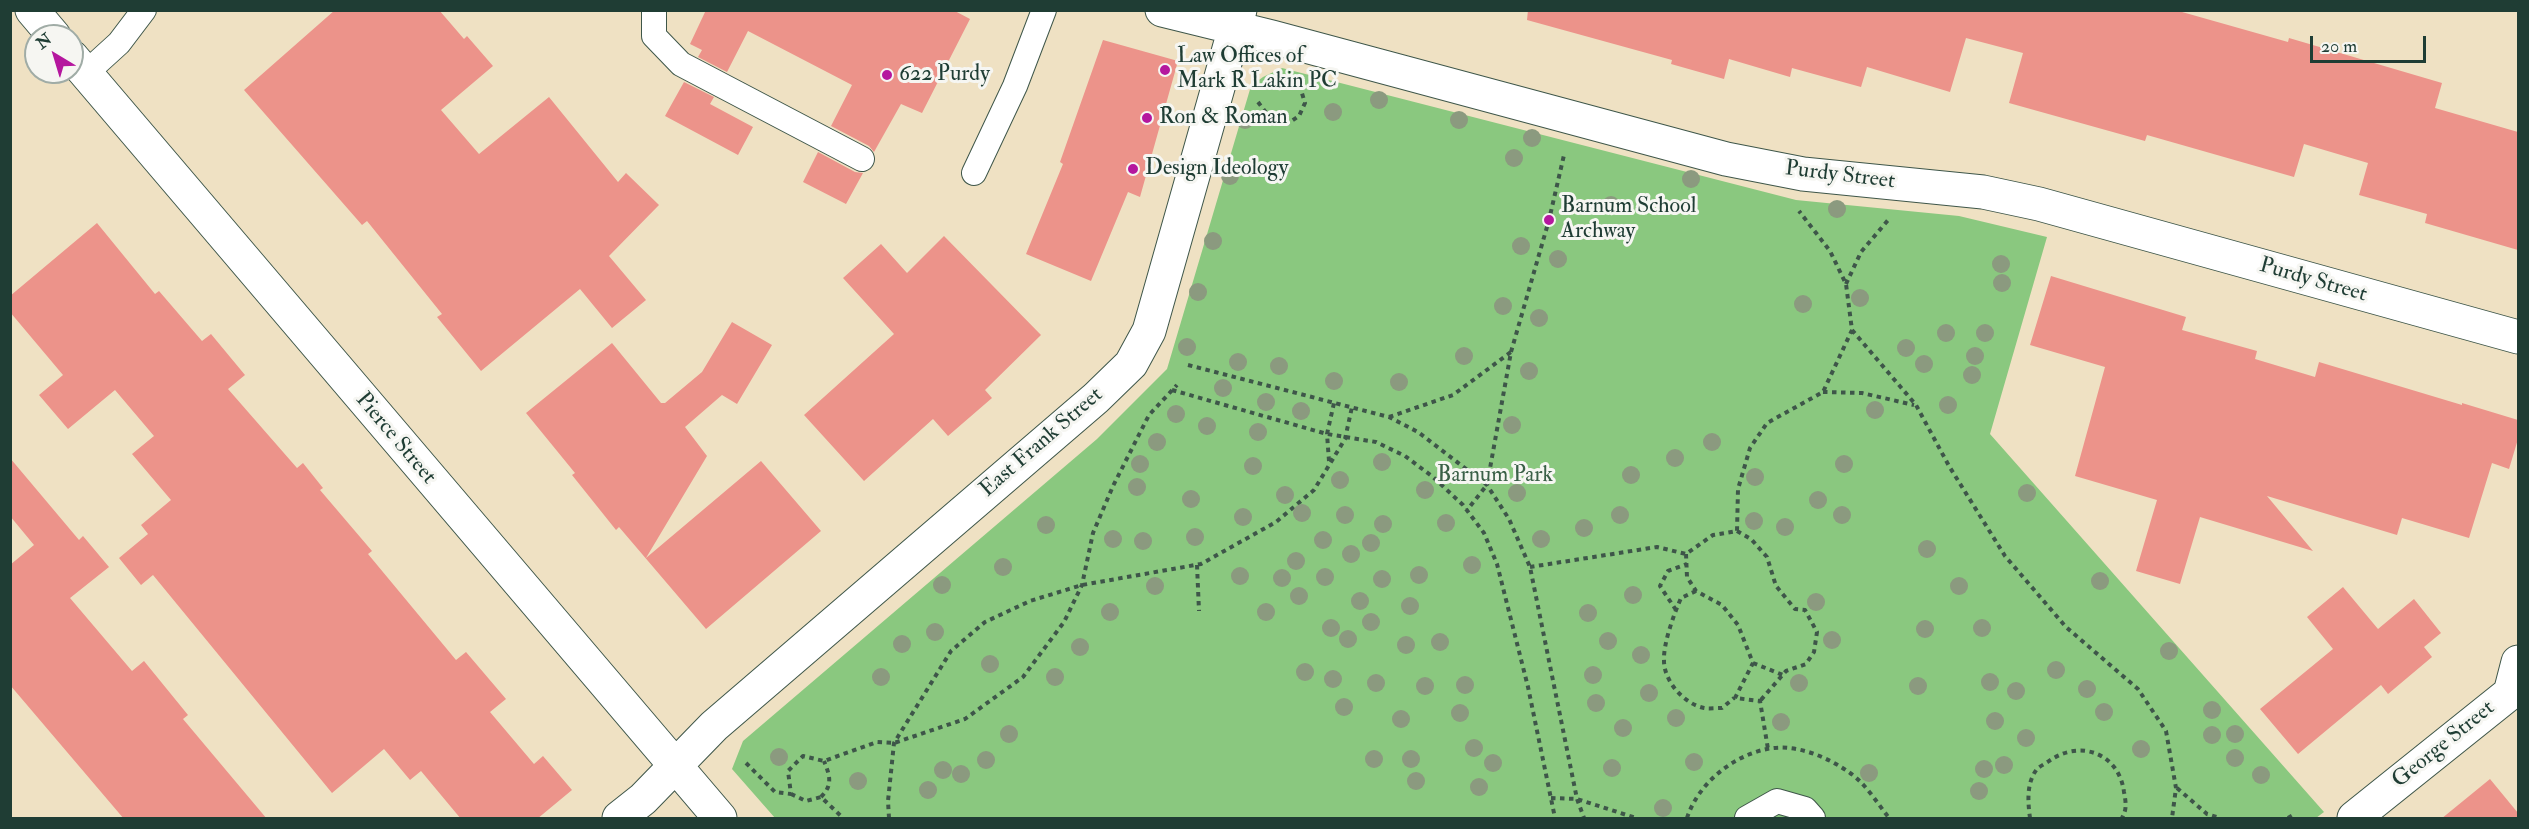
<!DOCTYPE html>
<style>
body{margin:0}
#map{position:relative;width:2529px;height:829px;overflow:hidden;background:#efe1c3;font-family:"IM FELL Double Pica",serif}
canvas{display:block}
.frame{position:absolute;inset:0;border:12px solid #1f3d34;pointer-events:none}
.north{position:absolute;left:24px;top:24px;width:60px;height:60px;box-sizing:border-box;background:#f6f6f2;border:2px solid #a0aca6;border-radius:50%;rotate:322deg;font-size:16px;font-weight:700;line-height:24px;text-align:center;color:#1f3d34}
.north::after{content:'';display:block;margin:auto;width:21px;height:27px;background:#b5179e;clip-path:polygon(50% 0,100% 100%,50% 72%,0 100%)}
.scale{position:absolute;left:2310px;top:36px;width:116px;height:27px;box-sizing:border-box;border:3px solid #1f3d34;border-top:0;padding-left:8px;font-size:18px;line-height:21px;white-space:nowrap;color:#1f3d34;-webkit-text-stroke:4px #f6f6f2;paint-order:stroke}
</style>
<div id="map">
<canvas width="2529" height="829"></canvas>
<div class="frame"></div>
<div class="north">N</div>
<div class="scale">20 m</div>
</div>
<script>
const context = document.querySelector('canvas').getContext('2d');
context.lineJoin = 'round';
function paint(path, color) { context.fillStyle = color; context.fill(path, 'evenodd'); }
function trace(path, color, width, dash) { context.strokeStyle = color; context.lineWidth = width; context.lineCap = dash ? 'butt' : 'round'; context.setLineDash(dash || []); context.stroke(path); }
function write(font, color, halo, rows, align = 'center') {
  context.font = font + ' "IM FELL Double Pica",serif'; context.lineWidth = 6; context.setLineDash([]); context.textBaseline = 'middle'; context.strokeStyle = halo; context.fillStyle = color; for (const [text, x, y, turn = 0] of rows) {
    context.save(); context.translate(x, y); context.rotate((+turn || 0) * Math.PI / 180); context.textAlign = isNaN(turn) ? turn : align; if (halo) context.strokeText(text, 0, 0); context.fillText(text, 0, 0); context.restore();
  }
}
const green = new Path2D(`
 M 1282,68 L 1796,200 L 1959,216 L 2047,237 L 1990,434 L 2324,812 L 2316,818 L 775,818 L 732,769 L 743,741 L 1097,439 L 1167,369 L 1251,86 L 1263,77 Z`);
const building = new Path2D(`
 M 335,10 L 439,10 L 464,39 L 467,36 L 493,66 L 441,110 L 479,154 L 549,97 L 618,182 L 626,173 L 659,205 L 609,256 L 646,300 L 612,328 L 580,289 L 481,371 L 437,317 L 442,314 L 367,221 L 362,225 L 244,90 Z
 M 706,10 L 953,10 L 970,19 L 922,113 L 901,104 L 874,152 L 869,146 L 831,126 L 852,85 L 748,31 L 727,72 L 698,57 L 702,50 L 690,44 Z
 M 1528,10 L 2175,10 L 2288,42 L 2289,38 L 2442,83 L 2435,108 L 2518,132 L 2518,250 L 2425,223 L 2427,214 L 2359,195 L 2368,163 L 2304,144 L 2294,177 L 2147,135 L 2145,141 L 2009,103 L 2023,53 L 1966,38 L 1950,92 L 1867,67 L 1861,87 L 1792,68 L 1790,77 L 1729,59 L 1724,79 L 1671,64 L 1672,60 L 1527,20 Z
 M 1103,40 L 1178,61 L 1140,197 L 1128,192 L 1091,281 L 1026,254 L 1063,164 L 1060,162 Z
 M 684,82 L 714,97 L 710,104 L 753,127 L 738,155 L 665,116 Z
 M 818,152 L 855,172 L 863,173 L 846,204 L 803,182 Z
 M 97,223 L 155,294 L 159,291 L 202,341 L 211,334 L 245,375 L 228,389 L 297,468 L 303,463 L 323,488 L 320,490 L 372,551 L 368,554 L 456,660 L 466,652 L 506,699 L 490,712 L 534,764 L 543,756 L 572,790 L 537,819 L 461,819 L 421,771 L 410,780 L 384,749 L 332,793 L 153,575 L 141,585 L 119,558 L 148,534 L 141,525 L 171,500 L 132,454 L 154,436 L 115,390 L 68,429 L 39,395 L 63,375 L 10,312 L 10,296 Z
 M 944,236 L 1041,335 L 985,390 L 992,398 L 948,436 L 933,419 L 864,481 L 804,415 L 894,334 L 843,278 L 881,244 L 907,273 Z
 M 2051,276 L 2186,317 L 2182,330 L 2257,351 L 2255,359 L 2315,377 L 2319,362 L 2462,405 L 2462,403 L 2518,420 L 2518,439 L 2509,469 L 2492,463 L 2469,538 L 2402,518 L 2397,535 L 2267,496 L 2313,551 L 2200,517 L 2180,584 L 2136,571 L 2157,500 L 2075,476 L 2105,367 L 2030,345 Z
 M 732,322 L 772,345 L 737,404 L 722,395 L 685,427 L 707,456 L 646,558 L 761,461 L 821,531 L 706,629 L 619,527 L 616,530 L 572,475 L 575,473 L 526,413 L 612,343 L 661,403 L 665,403 L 702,372 Z
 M 10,458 L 79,540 L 83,536 L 109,567 L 70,598 L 132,671 L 144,661 L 188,715 L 183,719 L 267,819 L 124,819 L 10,685 L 10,565 L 34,545 L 10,516 Z
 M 2343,587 L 2378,629 L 2414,599 L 2441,633 L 2424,647 L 2432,657 L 2388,694 L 2381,685 L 2298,754 L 2260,709 L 2333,649 L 2307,617 Z
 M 2490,779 L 2518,813 L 2518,819 L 2441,819 Z`);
const path = new Path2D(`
 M 1258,102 L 1270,118 L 1287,124 L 1299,116 L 1305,103 L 1300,87
 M 1846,284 L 1861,252 L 1889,219
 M 1852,330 L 1916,405 L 1949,466 L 2005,556 L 2066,627 L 2138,689 L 2166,731 L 2176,788 L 2172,818
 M 1511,352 L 1549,220 L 1564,155
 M 1188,365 L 1389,417 L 1418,432 L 1487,485 L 1509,519 L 1530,567 L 1577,799 L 1584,818
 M 1172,390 L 1327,434 L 1376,442 L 1405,456 L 1433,477 L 1463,505 L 1484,533 L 1497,564 L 1528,687 L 1555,818
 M 1823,392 L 1862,393 L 1914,405
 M 1389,417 L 1453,395 L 1511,352 L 1487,485 L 1467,510
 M 1329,461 L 1327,434 L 1334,403
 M 1737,531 L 1751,539 L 1767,557 L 1776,586 L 1795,609 L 1805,610 L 1817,632 L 1814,652 L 1806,664 L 1786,671 L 1760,701
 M 1686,554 L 1687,577 L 1696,591 L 1722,605 L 1738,625 L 1753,663 L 1735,698 L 1760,701 L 1768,749
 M 1197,565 L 1199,611
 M 1530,567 L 1657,547 L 1686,554 L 1713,535 L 1737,531 L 1738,489 L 1750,448 L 1767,423 L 1823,392 L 1852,330 L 1846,284 L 1830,251 L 1799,211
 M 1696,591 L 1681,598 C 1674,614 1663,644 1664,661 C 1664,681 1684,704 1704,708 C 1709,709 1716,708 1722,708 L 1734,698
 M 1676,610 L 1660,586 L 1668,571 L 1687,564
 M 1753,663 L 1783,675
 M 746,763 L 775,792 L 791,794 L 788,771 L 803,756 L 824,761 L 877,742 L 894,743 L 965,719 L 1023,677 L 1064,622 L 1082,585 L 1093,533 L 1113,486 L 1149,415 L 1177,385
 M 2177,788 L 2207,814 L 2220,818
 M 791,794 L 806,801 L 821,797 L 843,818
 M 821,797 C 833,785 830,776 824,761
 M 1551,798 L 1577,799 L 1636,818
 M 889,818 L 888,801 L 894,743 L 951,651 L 985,622 L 1030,601 L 1082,585 L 1201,564 L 1276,522 L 1314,490 L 1345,439 L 1352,407
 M 1687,818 C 1698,784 1732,756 1767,749 C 1795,743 1828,757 1850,773 C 1865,783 1878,804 1889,818
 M 2030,818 C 2028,803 2026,783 2037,769 C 2040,766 2045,764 2049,761 C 2080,739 2119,753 2124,792 C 2126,803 2127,809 2122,818
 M 2288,818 L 2293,815`);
const service = new Path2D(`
 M 654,10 L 654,36 L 681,64 L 862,159
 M 86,73 L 119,43 L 144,10
 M 974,173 L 1015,86 L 1044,10
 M 1747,818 L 1777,801 L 1805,809 L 1813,818`);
const minor = new Path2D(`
 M 32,10 L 54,36
 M 1162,10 L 1272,37 L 1726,159 L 1803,174 L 1983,192 L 2039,204 L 2518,337
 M 72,57 L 720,818
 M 619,818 L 643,799 L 714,726 L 1096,398 L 1131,364 L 1149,331 L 1240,10
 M 2354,818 L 2510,693 L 2518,662`);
const trees = [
 [1379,100],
 [1333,112],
 [1245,120],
 [1459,120],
 [1532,138],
 [1514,158],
 [1230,176],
 [1691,179],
 [1611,205],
 [1837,209],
 [1213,241],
 [1521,246],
 [1558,259],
 [2001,264],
 [2002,283],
 [1198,292],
 [1860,298],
 [1803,304],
 [1503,306],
 [1539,318],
 [1946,333],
 [1985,333],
 [1187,347],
 [1906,348],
 [1464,356],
 [1975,356],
 [1238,362],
 [1924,364],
 [1279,366],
 [1529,371],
 [1972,375],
 [1334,381],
 [1399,382],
 [1223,388],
 [1266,402],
 [1948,405],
 [1875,410],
 [1301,411],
 [1176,414],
 [1512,425],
 [1207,426],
 [1258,432],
 [1157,442],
 [1712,442],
 [1675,458],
 [1382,462],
 [1140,464],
 [1844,464],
 [1253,466],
 [1631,475],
 [1755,477],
 [1340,480],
 [1137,487],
 [1425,490],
 [1517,493],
 [2027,493],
 [1285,495],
 [1191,499],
 [1818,500],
 [1302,513],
 [1345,515],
 [1620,515],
 [1842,515],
 [1243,517],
 [1754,521],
 [1446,523],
 [1383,524],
 [1046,525],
 [1785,527],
 [1584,528],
 [1195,537],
 [1113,539],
 [1541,539],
 [1323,540],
 [1143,541],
 [1371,543],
 [1927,549],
 [1351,554],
 [1296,561],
 [1472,565],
 [1003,567],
 [1419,575],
 [1240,576],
 [1325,577],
 [1282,578],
 [1382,579],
 [2100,581],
 [942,585],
 [1155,586],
 [1959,586],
 [1633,595],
 [1299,596],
 [1360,601],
 [1816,602],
 [1410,606],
 [1110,612],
 [1266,612],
 [1588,613],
 [1371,622],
 [1331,628],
 [1982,628],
 [1925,629],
 [935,632],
 [1348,639],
 [1832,640],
 [1608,641],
 [1440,642],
 [902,644],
 [1406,645],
 [1080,647],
 [2169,651],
 [1641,655],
 [990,664],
 [2056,670],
 [1305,672],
 [1593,675],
 [881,677],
 [1055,677],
 [1333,679],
 [1990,682],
 [1376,683],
 [1799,683],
 [1465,685],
 [1425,686],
 [1918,686],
 [2087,689],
 [2016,691],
 [1649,693],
 [1596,703],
 [1344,707],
 [2212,710],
 [2104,712],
 [1460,713],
 [1676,718],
 [1401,719],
 [1995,721],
 [1781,722],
 [1623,728],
 [1009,734],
 [2235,734],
 [2212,735],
 [2026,738],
 [1474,748],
 [2141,749],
 [779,757],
 [2235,758],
 [1374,759],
 [1411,759],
 [986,760],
 [1694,762],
 [1493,763],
 [2004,765],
 [1612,768],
 [1984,769],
 [943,770],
 [1869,773],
 [961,774],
 [2261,775],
 [858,781],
 [1416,781],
 [1479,787],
 [928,790],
 [1979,791],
 [1663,808]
];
const markers = [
 [1165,70,6,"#b5179e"],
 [887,75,6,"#b5179e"],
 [1147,118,6,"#b5179e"],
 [1133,169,6,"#b5179e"],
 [1549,220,6,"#b5179e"]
];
const poiNames = [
 ["Law Offices of",1177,57],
 ["Mark R Lakin PC",1177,82],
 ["622 Purdy",899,75],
 ["Ron & Roman",1159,118],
 ["Design Ideology",1145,169],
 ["Barnum School",1561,207],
 ["Archway",1561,232]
];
const streetNames = [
 ["Purdy Street",1840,176,7],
 ["Purdy Street",2313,281,16],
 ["Pierce Street",395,439,50],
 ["East Frank Street",1042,443,-41],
 ["George Street",2444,745,-39]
];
const parkNames = [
 ["Barnum Park",1495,476]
];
paint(green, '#8ac87f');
paint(building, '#ec938a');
trace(service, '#3e5649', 26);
trace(minor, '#3e5649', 35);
trace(path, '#3e5649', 4, [4.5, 4.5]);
trace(service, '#fff', 24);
trace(minor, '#fff', 33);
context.fillStyle = '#8b9a7f';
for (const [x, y] of trees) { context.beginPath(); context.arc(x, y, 9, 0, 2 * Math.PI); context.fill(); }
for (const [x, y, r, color] of markers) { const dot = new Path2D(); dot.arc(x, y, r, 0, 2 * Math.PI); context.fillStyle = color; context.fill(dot); trace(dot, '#f6f6f2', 2); }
write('22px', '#1f3d34', '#f6f6f2', poiNames, 'left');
write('22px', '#1f3d34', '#f6f6f2', streetNames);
write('22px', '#3a6047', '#f6f6f2', parkNames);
</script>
